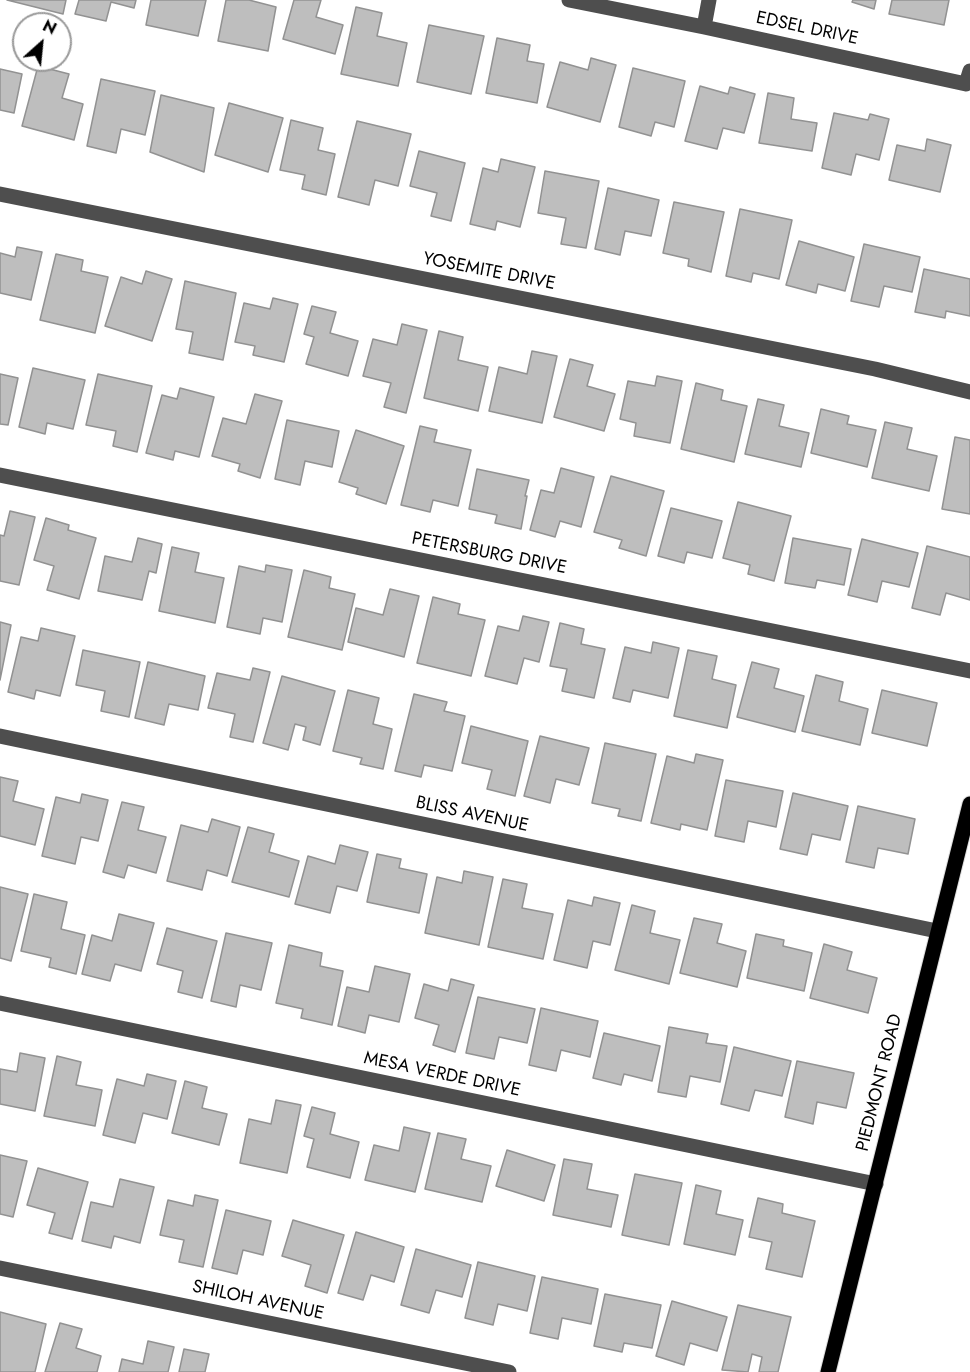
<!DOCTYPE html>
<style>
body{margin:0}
#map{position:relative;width:970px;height:1372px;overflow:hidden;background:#fff;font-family:Jost,sans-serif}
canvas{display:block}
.north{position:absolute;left:12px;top:12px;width:60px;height:60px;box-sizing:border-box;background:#fff;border:2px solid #999;border-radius:50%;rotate:27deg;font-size:16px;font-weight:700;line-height:24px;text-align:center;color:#000}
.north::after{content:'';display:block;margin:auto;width:21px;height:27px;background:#000;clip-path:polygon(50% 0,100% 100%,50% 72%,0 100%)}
</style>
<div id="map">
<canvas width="970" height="1372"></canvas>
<div class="north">N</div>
</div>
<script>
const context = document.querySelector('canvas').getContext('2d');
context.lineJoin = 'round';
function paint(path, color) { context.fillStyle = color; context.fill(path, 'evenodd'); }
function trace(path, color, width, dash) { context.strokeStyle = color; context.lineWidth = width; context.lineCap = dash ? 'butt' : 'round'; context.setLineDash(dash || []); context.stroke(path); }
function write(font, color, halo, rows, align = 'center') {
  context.font = font + ' Jost,sans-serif'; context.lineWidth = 4.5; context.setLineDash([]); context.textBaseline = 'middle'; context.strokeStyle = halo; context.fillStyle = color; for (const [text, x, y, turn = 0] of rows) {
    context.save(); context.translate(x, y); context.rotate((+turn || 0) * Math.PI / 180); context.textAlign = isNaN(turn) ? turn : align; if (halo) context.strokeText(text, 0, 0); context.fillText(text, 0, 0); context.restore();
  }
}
const building = new Path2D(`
 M 7,0 L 66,0 L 63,14 Z
 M 79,0 L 136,0 L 134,8 L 111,2 L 106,21 L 75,14 Z
 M 151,0 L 206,0 L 198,36 L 146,25 Z
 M 226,0 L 249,0 L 276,7 L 268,51 L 218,41 Z
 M 294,0 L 321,0 L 316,17 L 343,25 L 335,54 L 283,39 Z
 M 853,0 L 876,0 L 874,9 L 852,2 Z
 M 892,0 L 949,0 L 944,25 L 889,14 Z
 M 356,7 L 382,13 L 377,36 L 407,43 L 398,86 L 341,74 Z
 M 429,25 L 484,36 L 471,94 L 417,82 Z
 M 497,38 L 530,45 L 527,61 L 544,64 L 537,103 L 486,93 Z
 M 591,58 L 616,65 L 600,122 L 547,107 L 560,62 L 588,70 Z
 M 38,66 L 69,74 L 62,98 L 83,104 L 74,140 L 22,126 Z
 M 633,68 L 685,81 L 674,127 L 655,122 L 651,136 L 619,127 Z
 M 0,69 L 22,74 L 14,113 L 0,110 Z
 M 101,79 L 155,91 L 145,135 L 121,129 L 116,153 L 87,146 Z
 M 700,86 L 728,94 L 730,87 L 755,94 L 744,133 L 723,128 L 717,149 L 685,141 Z
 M 768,93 L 794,98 L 791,119 L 817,123 L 812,151 L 759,143 Z
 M 161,95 L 214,108 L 204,172 L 150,152 Z
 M 229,103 L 283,118 L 268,172 L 215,155 Z
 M 834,113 L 868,120 L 870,114 L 889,119 L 879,160 L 856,154 L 851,175 L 822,168 Z
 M 291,120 L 323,128 L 318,150 L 335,154 L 326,195 L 302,189 L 305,175 L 280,170 Z
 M 357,121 L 411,134 L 398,186 L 375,180 L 369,205 L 338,197 Z
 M 927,139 L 951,145 L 940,192 L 889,180 L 897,145 L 925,151 Z
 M 419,151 L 465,163 L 451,221 L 431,216 L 437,193 L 410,186 Z
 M 501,159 L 535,167 L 520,227 L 497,221 L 495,230 L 470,224 L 483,168 L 498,172 Z
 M 545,171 L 599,181 L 586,248 L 561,244 L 566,218 L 538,213 Z
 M 608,188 L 659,200 L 651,236 L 625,231 L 620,255 L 595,249 Z
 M 674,202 L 724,212 L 711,272 L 688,266 L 689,259 L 663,253 Z
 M 740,209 L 792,220 L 779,279 L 753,273 L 751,282 L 726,276 Z
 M 799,241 L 854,257 L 845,291 L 818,284 L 816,293 L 786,285 Z
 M 864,244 L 920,257 L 912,292 L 884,286 L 879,307 L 851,301 Z
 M 17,247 L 42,252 L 31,300 L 0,293 L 0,253 L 15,257 Z
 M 56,254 L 83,260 L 81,271 L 108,277 L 95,333 L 40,320 Z
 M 924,269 L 970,279 L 970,316 L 946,311 L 945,318 L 915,312 Z
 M 146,271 L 172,279 L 152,341 L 105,326 L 121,277 L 142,284 Z
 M 185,281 L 236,293 L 223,360 L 189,353 L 193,332 L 176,329 Z
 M 273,298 L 298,304 L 284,362 L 253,355 L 255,346 L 235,342 L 244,303 L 270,309 Z
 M 312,306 L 336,312 L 330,333 L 358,341 L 348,376 L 306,364 L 314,337 L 304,334 Z
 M 402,324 L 427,330 L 406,413 L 384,407 L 391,383 L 363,376 L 373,339 L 397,345 Z
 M 439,331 L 463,337 L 458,360 L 488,367 L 478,411 L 424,398 Z
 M 532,351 L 557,356 L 542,423 L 489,411 L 499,367 L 527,374 Z
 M 570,359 L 593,365 L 587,386 L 615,394 L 604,431 L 554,417 Z
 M 33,368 L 85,380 L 73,429 L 47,423 L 45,434 L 19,427 Z
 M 0,374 L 18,378 L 8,425 L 0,424 Z
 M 98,374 L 152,386 L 137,452 L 113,446 L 116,431 L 86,425 Z
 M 657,376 L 682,381 L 670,443 L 634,436 L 636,423 L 620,419 L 628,381 L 655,386 Z
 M 696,383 L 723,390 L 721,400 L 747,406 L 734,462 L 681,449 Z
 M 180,388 L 214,397 L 199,457 L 175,451 L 173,460 L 146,453 L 162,395 L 177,399 Z
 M 255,394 L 282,401 L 260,478 L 238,471 L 240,464 L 212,456 L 223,418 L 246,424 Z
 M 758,399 L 784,405 L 779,426 L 809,433 L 801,467 L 745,454 Z
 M 821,409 L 849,416 L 847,424 L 876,430 L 867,467 L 811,453 Z
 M 287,420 L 339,431 L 332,467 L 305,461 L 300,485 L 275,479 Z
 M 885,422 L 912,428 L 907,449 L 937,456 L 929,491 L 872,478 Z
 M 420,426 L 437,430 L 434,442 L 471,450 L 458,506 L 433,500 L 430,512 L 401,505 Z
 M 356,430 L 404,446 L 386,504 L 356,494 L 358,488 L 339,482 Z
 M 955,437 L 970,440 L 970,514 L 942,509 Z
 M 561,468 L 594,477 L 581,527 L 560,521 L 555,537 L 530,530 L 541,490 L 554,493 Z
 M 477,469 L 529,480 L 525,496 L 527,496 L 521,529 L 495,523 L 497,515 L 469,509 Z
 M 611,476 L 664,491 L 646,556 L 619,548 L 622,540 L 594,532 Z
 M 738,502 L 791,516 L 774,581 L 748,574 L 750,565 L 723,558 Z
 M 671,508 L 722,521 L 712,558 L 687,552 L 684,563 L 658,556 Z
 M 10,511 L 35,517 L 19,585 L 0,581 L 0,535 L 4,536 Z
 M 46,518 L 69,525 L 68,530 L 96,538 L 79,599 L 47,590 L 54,566 L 34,560 Z
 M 138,538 L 162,544 L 156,573 L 149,571 L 142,600 L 98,591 L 105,556 L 132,562 Z
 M 793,538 L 851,549 L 844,585 L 817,580 L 815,588 L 785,583 Z
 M 862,539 L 918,553 L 909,587 L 882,581 L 877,602 L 848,595 Z
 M 927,546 L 970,557 L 970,600 L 946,593 L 940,615 L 912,608 Z
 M 172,547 L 199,553 L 195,572 L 224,578 L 215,623 L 159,611 Z
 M 266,565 L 292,570 L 282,622 L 263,618 L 260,634 L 227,627 L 239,566 L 265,572 Z
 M 304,570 L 331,577 L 329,588 L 355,594 L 342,650 L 288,637 Z
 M 390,589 L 419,596 L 404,657 L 348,642 L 356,608 L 383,615 Z
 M 433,597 L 460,604 L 458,614 L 485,620 L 471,676 L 417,663 Z
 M 523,616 L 549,622 L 539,662 L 524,658 L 517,684 L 485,676 L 498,626 L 519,631 Z
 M 0,622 L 11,625 L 0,680 Z
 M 560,623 L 584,629 L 581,644 L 605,649 L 594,698 L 562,691 L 567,669 L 550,666 Z
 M 41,628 L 75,636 L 60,696 L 36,690 L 34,699 L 8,692 L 21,637 L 38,641 Z
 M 653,642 L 679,648 L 668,698 L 633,690 L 630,702 L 613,698 L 625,647 L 651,653 Z
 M 83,650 L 140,662 L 129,717 L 101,711 L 105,691 L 76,685 Z
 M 688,650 L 717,656 L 712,679 L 736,685 L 727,728 L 674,716 Z
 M 148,662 L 205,676 L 198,710 L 169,704 L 164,725 L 135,718 Z
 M 752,662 L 779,669 L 774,688 L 804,696 L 795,732 L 737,717 Z
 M 253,668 L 270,672 L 253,742 L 230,737 L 235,714 L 208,708 L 217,673 L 250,680 Z
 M 816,675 L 843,682 L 839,701 L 868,709 L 860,745 L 802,731 Z
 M 282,676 L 335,691 L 320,745 L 303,740 L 306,727 L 295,724 L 288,750 L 263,743 Z
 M 348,690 L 379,698 L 373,724 L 392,729 L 383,769 L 360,764 L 362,758 L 333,751 Z
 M 882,690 L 937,703 L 927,746 L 872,733 Z
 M 414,694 L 447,702 L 444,711 L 465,716 L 452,771 L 424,765 L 421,777 L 395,771 Z
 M 471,726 L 528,741 L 515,796 L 487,789 L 492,770 L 462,763 Z
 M 540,736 L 589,748 L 579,785 L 556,779 L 550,803 L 524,796 Z
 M 605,743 L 656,754 L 641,821 L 618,816 L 620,809 L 592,803 Z
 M 696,754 L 723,760 L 707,830 L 681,824 L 680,830 L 651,823 L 667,756 L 694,763 Z
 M 0,777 L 18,781 L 13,801 L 44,809 L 35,845 L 0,836 Z
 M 726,780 L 783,791 L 776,827 L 748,821 L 744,842 L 715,836 Z
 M 793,793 L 848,806 L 840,840 L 812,834 L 807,855 L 780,849 Z
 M 82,794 L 108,800 L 98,841 L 81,837 L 75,864 L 42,856 L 56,797 L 80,803 Z
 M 122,802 L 144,807 L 138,830 L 166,837 L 156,873 L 128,865 L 124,878 L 103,872 Z
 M 858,806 L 915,819 L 908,854 L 878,848 L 874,868 L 846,862 Z
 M 212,819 L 240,827 L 227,876 L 207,870 L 202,890 L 167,881 L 181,825 L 208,832 Z
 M 248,827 L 274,834 L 269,852 L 299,861 L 289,897 L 232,882 Z
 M 340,845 L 368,852 L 357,891 L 337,886 L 330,913 L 295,904 L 308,856 L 335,864 Z
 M 377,854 L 401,859 L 399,868 L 427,874 L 419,913 L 367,902 Z
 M 464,871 L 493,877 L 479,945 L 425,933 L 437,877 L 462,883 Z
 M 503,879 L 527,884 L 522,908 L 553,914 L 543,959 L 488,947 Z
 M 0,887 L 28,894 L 11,961 L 0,958 Z
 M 34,894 L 67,902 L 61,929 L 85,935 L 76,974 L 49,967 L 51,958 L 21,951 Z
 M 594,897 L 620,903 L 610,945 L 593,941 L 587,968 L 554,960 L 568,900 L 592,906 Z
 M 632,905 L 655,911 L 650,933 L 680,940 L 669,984 L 615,970 Z
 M 119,914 L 154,923 L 141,971 L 115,964 L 110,981 L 82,974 L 92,935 L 112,941 Z
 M 694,918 L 722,924 L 717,943 L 746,951 L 737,987 L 680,973 Z
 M 167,928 L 217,941 L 202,998 L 178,992 L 183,971 L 157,964 Z
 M 226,933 L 272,943 L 261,990 L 240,985 L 236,1007 L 211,1001 Z
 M 756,934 L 784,940 L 783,946 L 812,953 L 804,991 L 747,978 Z
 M 824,944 L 852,952 L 847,970 L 877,978 L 868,1013 L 810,998 Z
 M 289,945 L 322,953 L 320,966 L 343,971 L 332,1025 L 301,1018 L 303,1009 L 276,1003 Z
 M 375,966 L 410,974 L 399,1022 L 369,1015 L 365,1033 L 338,1026 L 347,987 L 369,992 Z
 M 451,979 L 474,985 L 455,1052 L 433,1045 L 439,1025 L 415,1018 L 424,984 L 448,991 Z
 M 478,997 L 535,1009 L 527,1043 L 499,1037 L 494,1059 L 466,1053 Z
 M 541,1008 L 598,1021 L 590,1057 L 561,1050 L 556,1071 L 529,1065 Z
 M 669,1027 L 708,1034 L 706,1043 L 727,1046 L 720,1082 L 690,1076 L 686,1097 L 658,1092 Z
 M 604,1033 L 660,1046 L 652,1081 L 624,1074 L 621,1085 L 593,1078 Z
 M 734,1047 L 791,1061 L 782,1096 L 755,1090 L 749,1111 L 721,1104 Z
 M 20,1053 L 45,1058 L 35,1111 L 0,1104 L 0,1069 L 17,1072 Z
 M 57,1056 L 81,1062 L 76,1085 L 102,1090 L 95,1126 L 44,1116 Z
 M 797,1061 L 854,1073 L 846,1108 L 817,1102 L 813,1124 L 785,1117 Z
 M 147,1074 L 176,1081 L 167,1119 L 143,1113 L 135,1143 L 103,1135 L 117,1079 L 144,1086 Z
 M 185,1081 L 207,1087 L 202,1108 L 227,1114 L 219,1145 L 172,1133 Z
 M 276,1100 L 301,1105 L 287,1173 L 240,1163 L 249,1119 L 271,1124 Z
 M 312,1107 L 335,1113 L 330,1134 L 359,1142 L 350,1178 L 307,1167 L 314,1139 L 304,1136 Z
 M 404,1127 L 430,1133 L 415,1192 L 365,1180 L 374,1145 L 399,1151 Z
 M 438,1133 L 466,1139 L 461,1159 L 491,1166 L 482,1202 L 425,1189 Z
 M 507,1150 L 555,1165 L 544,1201 L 496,1186 Z
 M 0,1155 L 27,1161 L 13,1217 L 0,1214 Z
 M 564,1159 L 592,1164 L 587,1189 L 618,1195 L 611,1227 L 553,1215 Z
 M 38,1168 L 88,1182 L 72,1239 L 49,1233 L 55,1213 L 27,1205 Z
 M 635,1174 L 682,1183 L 669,1245 L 622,1235 Z
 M 120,1179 L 154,1187 L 140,1243 L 114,1236 L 111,1248 L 82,1241 L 91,1202 L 113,1207 Z
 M 696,1185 L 721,1191 L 716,1214 L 743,1220 L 735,1255 L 684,1244 Z
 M 195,1195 L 218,1200 L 203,1267 L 179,1262 L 184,1240 L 160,1235 L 168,1200 L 193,1206 Z
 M 758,1198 L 783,1204 L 782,1213 L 815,1221 L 802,1277 L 766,1269 L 772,1242 L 749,1237 Z
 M 226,1210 L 271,1221 L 263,1255 L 243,1250 L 237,1274 L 212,1268 Z
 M 293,1220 L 344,1235 L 327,1293 L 305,1286 L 311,1265 L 282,1256 Z
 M 356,1232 L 404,1247 L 394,1282 L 371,1275 L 363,1300 L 338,1293 Z
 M 416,1249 L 471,1265 L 462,1297 L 436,1290 L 429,1313 L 401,1305 Z
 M 478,1262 L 535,1276 L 527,1311 L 498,1304 L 493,1325 L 465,1318 Z
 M 542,1277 L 598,1289 L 591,1324 L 562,1318 L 558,1339 L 530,1333 Z
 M 605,1294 L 661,1305 L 652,1348 L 624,1343 L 622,1352 L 594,1346 Z
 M 672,1301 L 727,1317 L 717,1351 L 690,1343 L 684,1365 L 656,1356 Z
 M 738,1305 L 791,1317 L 778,1372 L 759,1372 L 762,1357 L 752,1354 L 748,1372 L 722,1370 Z
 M 0,1312 L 46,1324 L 35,1372 L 0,1372 Z
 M 60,1323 L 82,1329 L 76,1348 L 101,1356 L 97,1372 L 45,1372 Z
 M 148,1341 L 174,1347 L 168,1372 L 119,1372 L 122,1359 L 143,1364 Z
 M 184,1349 L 209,1354 L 205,1372 L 179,1372 Z`);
const minor = new Path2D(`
 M 569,0 L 704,27 L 966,84 L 970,71
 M 704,27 L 709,0
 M 0,194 L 875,369 L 970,392
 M 0,475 L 970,671
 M 0,736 L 937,931
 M 0,1003 L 876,1184
 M 0,1268 L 509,1372`);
const major = new Path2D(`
 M 828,1372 L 970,804`);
const streetNames = [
 ["EDSEL DRIVE",807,29,12],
 ["YOSEMITE DRIVE",489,272,11],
 ["PETERSBURG DRIVE",489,554,11],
 ["BLISS AVENUE",472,815,12],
 ["MESA VERDE DRIVE",442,1075,12],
 ["PIEDMONT ROAD",880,1083,-76],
 ["SHILOH AVENUE",258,1301,12]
];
paint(building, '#bebebe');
trace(building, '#929292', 1.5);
trace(major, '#dbdbdb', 17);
trace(minor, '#4e4e4e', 15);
trace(major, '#000', 15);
write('18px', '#000', '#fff', streetNames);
</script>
